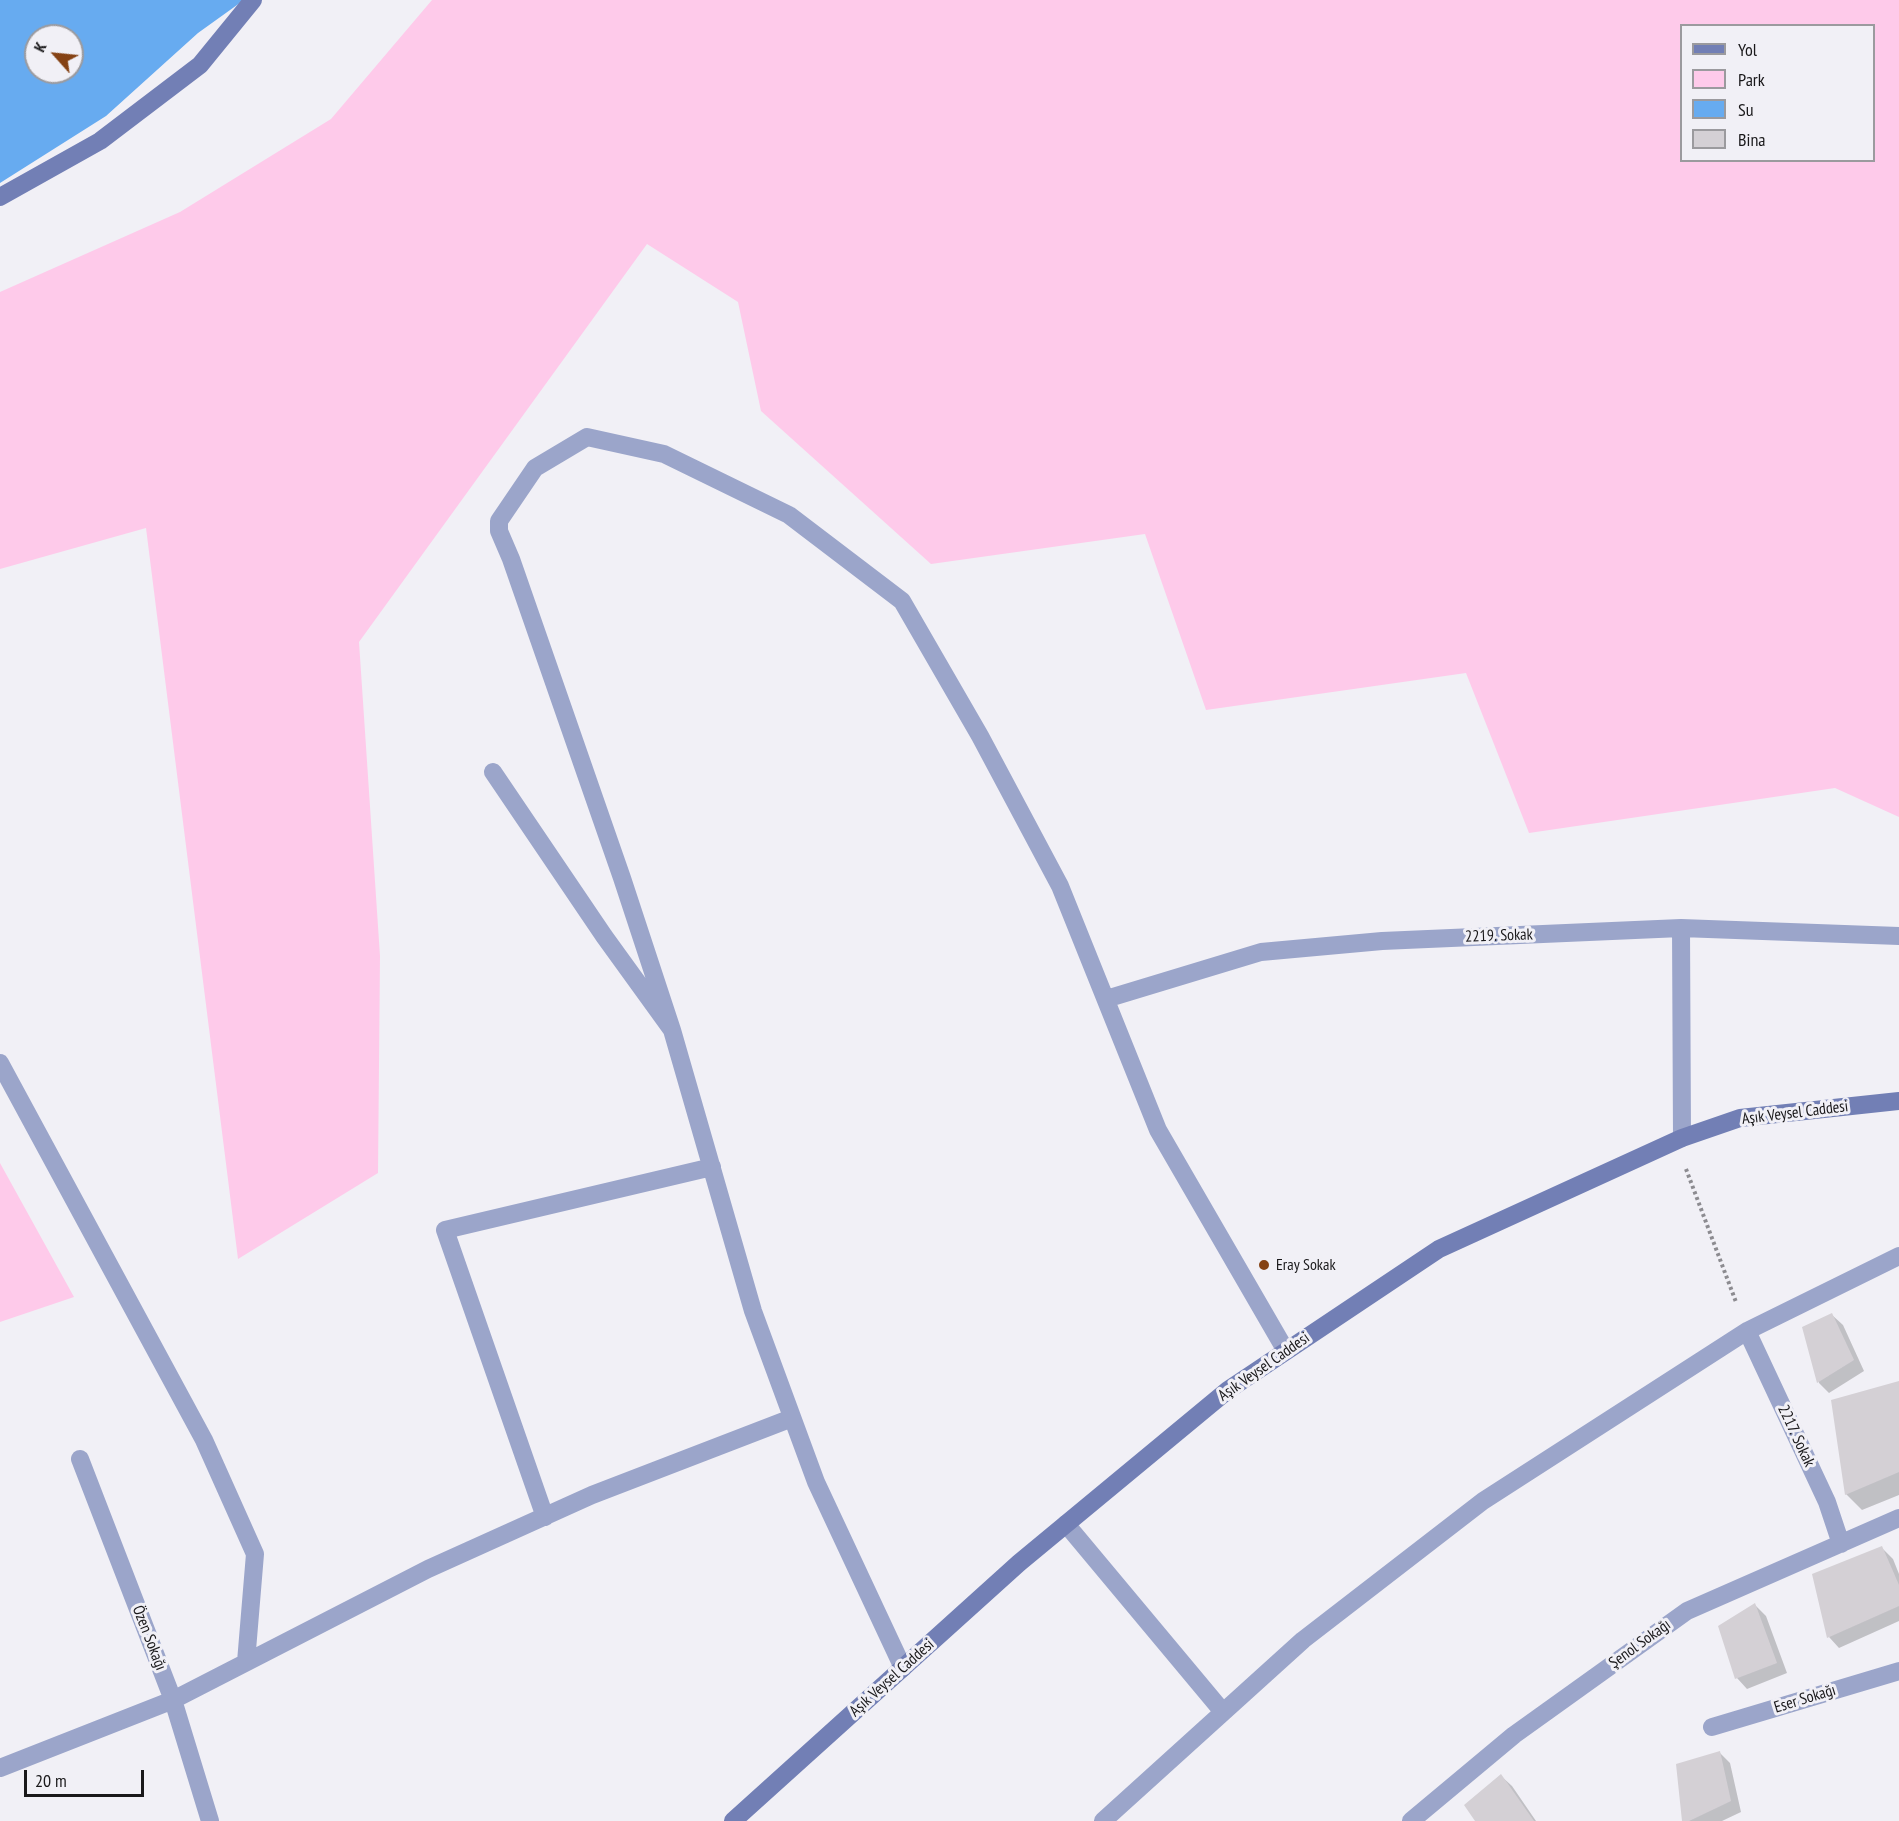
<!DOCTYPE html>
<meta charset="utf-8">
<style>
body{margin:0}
#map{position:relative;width:1899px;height:1821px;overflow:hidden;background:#f1f0f6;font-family:"PT Sans Narrow",sans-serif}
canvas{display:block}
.legend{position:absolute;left:1680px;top:24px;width:195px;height:138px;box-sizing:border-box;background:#f1f0f6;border:2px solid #9b9a9e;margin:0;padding:8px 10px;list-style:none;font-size:18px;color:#19181a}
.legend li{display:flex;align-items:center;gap:12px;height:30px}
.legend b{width:30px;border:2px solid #9b9a9e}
.north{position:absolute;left:24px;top:24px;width:60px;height:60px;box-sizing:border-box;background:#f1f0f6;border:2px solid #9b9a9e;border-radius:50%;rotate:297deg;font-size:16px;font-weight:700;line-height:24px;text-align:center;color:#19181a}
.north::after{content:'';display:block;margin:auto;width:21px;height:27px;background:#854214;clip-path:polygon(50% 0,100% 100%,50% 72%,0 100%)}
.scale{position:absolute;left:24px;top:1770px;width:120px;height:27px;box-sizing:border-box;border:3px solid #19181a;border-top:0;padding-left:8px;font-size:18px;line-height:21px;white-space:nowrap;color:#19181a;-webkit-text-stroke:4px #f1f0f6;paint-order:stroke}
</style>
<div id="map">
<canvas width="1899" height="1821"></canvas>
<ul class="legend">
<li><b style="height:8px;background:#727fb5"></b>Yol</li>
<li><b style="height:16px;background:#fecaea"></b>Park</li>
<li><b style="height:16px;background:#67abf0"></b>Su</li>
<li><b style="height:16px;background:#d4d0d5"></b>Bina</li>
</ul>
<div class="north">K</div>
<div class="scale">20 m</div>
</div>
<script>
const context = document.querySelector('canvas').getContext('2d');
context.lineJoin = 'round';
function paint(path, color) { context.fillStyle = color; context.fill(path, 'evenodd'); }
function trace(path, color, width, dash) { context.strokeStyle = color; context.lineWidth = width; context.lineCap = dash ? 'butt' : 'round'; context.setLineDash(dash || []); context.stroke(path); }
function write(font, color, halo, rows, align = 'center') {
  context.font = font + ' "PT Sans Narrow",sans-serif'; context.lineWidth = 6; context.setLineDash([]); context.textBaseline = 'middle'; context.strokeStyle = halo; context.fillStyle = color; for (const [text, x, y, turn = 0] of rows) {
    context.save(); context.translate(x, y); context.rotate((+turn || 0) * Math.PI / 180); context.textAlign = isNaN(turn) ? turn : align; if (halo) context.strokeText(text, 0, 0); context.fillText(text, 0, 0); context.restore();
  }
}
const green = new Path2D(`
 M 432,0 L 1899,0 L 1899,817 L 1835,788 L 1529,833 L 1466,673 L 1206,710 L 1145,534 L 931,564 L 761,411 L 738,302 L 647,244 L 359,642 L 380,956 L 378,1173 L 238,1259 L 146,528 L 0,569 L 0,292 L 180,212 L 331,119 ZM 1682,26 L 1874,26 L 1874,160 L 1682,160 Z
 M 0,1163 L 74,1297 L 0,1322 Z`);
const water = new Path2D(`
 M 0,0 L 244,0 L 198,33 L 106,116 L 0,183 ZM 36,36 L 72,36 L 72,72 L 36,72 Z`);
const shadow = new Path2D(`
 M 1832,1315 L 1843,1325 L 1864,1371 L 1829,1393 L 1819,1383 L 1804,1328 Z
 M 1899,1382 L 1899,1495 L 1862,1510 L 1846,1494 Z
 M 1882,1548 L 1893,1559 L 1899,1574 L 1899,1621 L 1839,1648 L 1829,1637 Z
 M 1755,1605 L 1766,1616 L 1787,1673 L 1747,1689 L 1737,1678 Z
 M 1719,1752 L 1730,1763 L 1741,1812 L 1722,1821 L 1683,1821 Z
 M 1501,1776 L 1512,1786 L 1536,1821 L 1477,1821 Z`);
const building = new Path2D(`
 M 1832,1313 L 1854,1360 L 1817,1383 L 1802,1327 Z
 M 1899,1381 L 1899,1472 L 1845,1495 L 1831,1400 Z
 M 1882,1546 L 1899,1585 L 1899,1606 L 1827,1638 L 1812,1574 Z
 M 1755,1603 L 1777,1663 L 1735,1679 L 1718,1626 Z
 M 1720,1751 L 1731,1801 L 1689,1821 L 1682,1821 L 1676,1764 Z
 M 1501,1774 L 1534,1821 L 1475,1821 L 1464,1805 Z`);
const path = new Path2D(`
 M 1686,1169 L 1736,1302`);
const street = new Path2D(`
 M 493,772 L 604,936 L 672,1030 L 753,1311 L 816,1482 L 903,1668
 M 1681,928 L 1682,1138
 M 1106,999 L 1261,952 L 1382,941 L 1681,928 L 1899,936
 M 672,1030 L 622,878 L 511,559 L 499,531 L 499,521 L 535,468 L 587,437 L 664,454 L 789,515 L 902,601 L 980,736 L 1060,886 L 1158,1130 L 1286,1351
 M 0,1063 L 204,1440 L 255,1554 L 246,1662
 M 1747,1331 L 1827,1502 L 1841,1544
 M 80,1459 L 173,1700 L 210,1821
 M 545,1517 L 445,1230 L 712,1167
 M 1066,1524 L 1223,1712
 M 1712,1727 L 1899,1671
 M 0,1768 L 173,1700 L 428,1569 L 592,1495 L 792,1418
 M 1103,1821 L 1303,1640 L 1483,1501 L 1747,1331 L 1899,1256
 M 1411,1821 L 1514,1735 L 1687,1611 L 1899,1518`);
const secondary = new Path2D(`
 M 0,197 L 100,141 L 200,65 L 253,0
 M 733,1821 L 1019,1563 L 1228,1390 L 1439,1249 L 1682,1138 L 1740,1118 L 1899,1101`);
const markers = [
 [1264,1265,6,"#854214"]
];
const streetNames = [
 ["2219. Sokak",1499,936,-2],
 ["Aşık Veysel Caddesi",1795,1113,-7],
 ["Aşık Veysel Caddesi",1264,1367,-35],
 ["2217. Sokak",1796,1436,65],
 ["Özen Sokağı",149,1638,69],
 ["Şenol Sokağı",1640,1644,-36],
 ["Aşık Veysel Caddesi",892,1678,-42],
 ["Eser Sokağı",1805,1699,-17]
];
const poiNames = [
 ["Eray Sokak",1276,1265]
];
paint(green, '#fecaea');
paint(water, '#67abf0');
paint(shadow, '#0003');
paint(building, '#d4d0d5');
trace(path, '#8c8b90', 4, [3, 3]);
trace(street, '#9ba5ca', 18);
trace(secondary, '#727fb5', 18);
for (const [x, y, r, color] of markers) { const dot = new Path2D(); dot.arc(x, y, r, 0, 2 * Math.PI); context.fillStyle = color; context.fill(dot); trace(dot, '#f1f0f6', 2); }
write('16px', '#19181a', '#f1f0f6', streetNames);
write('16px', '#19181a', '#f1f0f6', poiNames, 'left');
</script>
